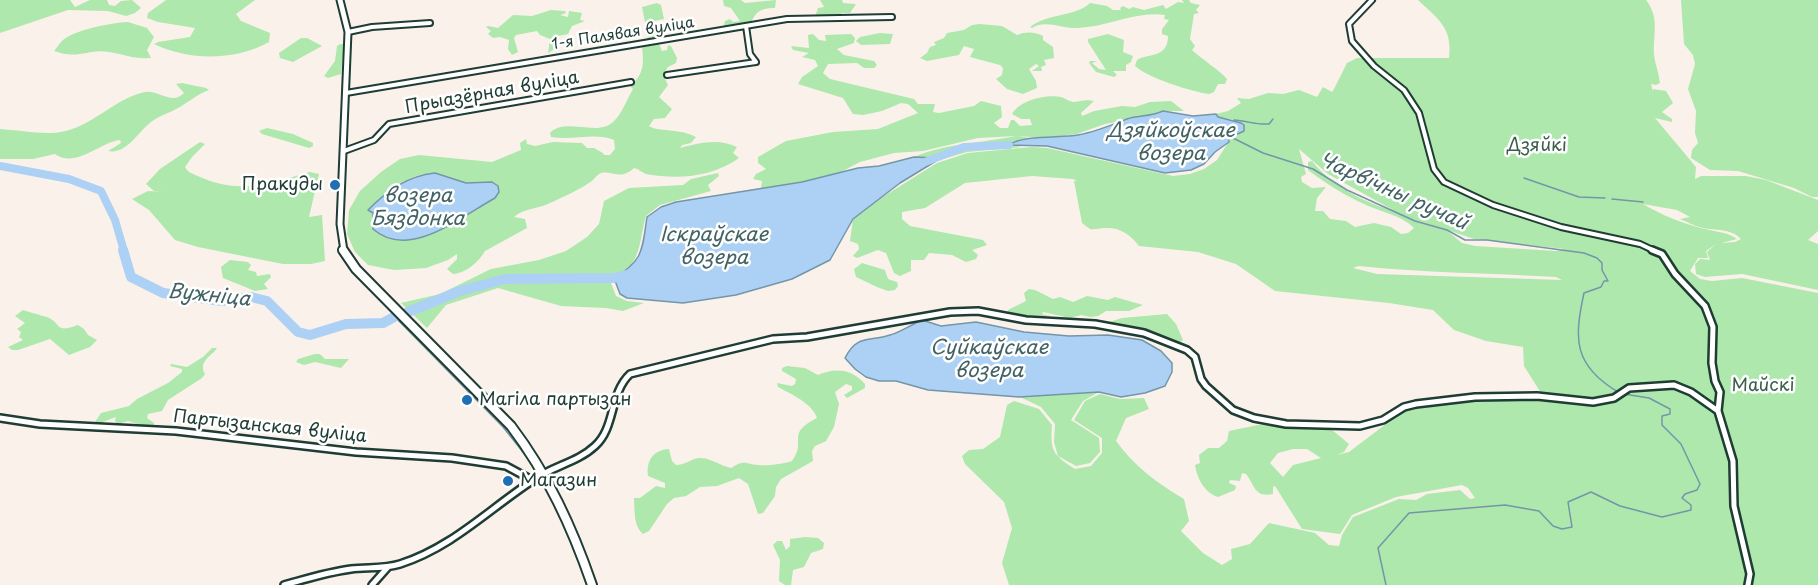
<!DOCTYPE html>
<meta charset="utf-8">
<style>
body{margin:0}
canvas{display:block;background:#faf1ea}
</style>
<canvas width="1818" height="585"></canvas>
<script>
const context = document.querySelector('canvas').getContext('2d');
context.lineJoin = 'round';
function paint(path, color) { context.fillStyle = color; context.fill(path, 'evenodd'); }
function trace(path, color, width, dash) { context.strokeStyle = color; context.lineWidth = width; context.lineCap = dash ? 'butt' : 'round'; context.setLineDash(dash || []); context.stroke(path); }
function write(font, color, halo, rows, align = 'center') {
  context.font = font + ' "Playpen Sans",sans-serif'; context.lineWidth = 5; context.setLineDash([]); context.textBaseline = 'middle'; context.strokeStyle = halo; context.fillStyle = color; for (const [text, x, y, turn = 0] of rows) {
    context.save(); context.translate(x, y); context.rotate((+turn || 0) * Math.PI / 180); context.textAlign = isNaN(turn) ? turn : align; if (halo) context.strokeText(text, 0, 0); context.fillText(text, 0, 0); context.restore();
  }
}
const green = new Path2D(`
 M 0,0 L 70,0 L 75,7 L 90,0 L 107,0 L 109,5 L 115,6 L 121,1 L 132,0 L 141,8 L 135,13 L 126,16 L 108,11 L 68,10 L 0,33 Z
 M 166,0 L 255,0 L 236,14 L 241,21 L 270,33 L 269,42 C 234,61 190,61 154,44 L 158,42 L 190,37 L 195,28 L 158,22 L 147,18 L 148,13 Z
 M 723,0 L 741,0 L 745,3 L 776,0 L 775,8 C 762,8 755,11 751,24 L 723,28 L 725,21 L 730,19 L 733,22 L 740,21 L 731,8 L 724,6 Z
 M 820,0 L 842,0 L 843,3 L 856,4 L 850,13 L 842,13 L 838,16 L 815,17 L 818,8 L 824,7 Z
 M 1182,0 L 1189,0 L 1191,3 L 1200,5 L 1196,10 L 1199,13 L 1194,14 L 1190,39 L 1195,46 L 1192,50 C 1204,61 1218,69 1227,79 L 1225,84 L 1218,84 L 1214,92 L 1209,94 C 1192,92 1146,77 1135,66 L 1137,60 C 1149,53 1168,58 1168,36 L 1162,34 L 1162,29 L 1169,20 L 1164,19 L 1165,15 C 1136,11 1107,27 1078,28 C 1063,29 1045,19 1032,28 L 1030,27 C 1046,14 1077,16 1090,3 L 1107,6 L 1113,10 L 1121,10 L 1120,8 L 1123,6 L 1129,9 L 1133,7 L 1144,10 L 1163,5 L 1166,9 L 1178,2 L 1184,3 Z
 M 1418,0 L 1646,0 C 1660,18 1653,34 1654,55 C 1655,64 1659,73 1660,83 L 1656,85 L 1651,84 L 1653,92 L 1653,89 L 1666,91 L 1673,103 L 1662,112 L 1672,119 L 1672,122 L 1655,118 L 1696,167 L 1695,179 L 1701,176 L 1746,176 L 1766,180 L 1818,200 L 1818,231 L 1808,240 L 1818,244 L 1818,290 L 1742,274 L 1705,277 L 1696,274 L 1695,264 L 1700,259 L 1710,260 L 1707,252 L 1716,244 L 1706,251 L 1708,258 L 1698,258 L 1690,271 L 1700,279 L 1712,281 L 1742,278 L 1818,293 L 1818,585 L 1009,585 L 1002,563 L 1012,528 L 1004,502 L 965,464 L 962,456 L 969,450 L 983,449 L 1000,437 L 1007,405 L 1014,401 L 1039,409 L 1052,425 C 1050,451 1053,455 1075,469 L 1091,466 L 1102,453 L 1102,438 L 1074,420 L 1085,401 L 1100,394 L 1120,399 L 1144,398 L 1149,409 L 1126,418 L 1116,441 C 1135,467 1157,483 1184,499 L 1189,521 L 1181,531 L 1203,553 L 1222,565 L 1232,559 L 1231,549 L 1250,544 L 1269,523 L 1315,533 L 1329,545 L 1339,546 L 1342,535 L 1353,517 L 1399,499 L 1416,500 L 1427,494 L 1460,490 L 1470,499 L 1475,498 L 1468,488 L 1462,485 L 1396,497 L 1352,515 L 1340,534 L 1302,529 L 1275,486 L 1273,487 L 1273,494 C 1254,498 1255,485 1246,474 L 1242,473 L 1240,481 L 1230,480 L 1229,483 L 1236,486 L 1235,490 L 1218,497 C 1205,493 1197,479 1195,465 L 1200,463 L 1199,455 L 1208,448 L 1219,448 L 1227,441 L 1229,431 L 1258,425 L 1325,428 L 1331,429 L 1349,444 L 1344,452 L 1337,455 L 1349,452 L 1403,411 L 1470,401 L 1534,398 L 1541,393 L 1524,366 L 1523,347 L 1486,341 L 1454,330 L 1433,310 L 1389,303 L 1275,291 L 1236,264 L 1198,252 L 1139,246 C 1131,235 1120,227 1105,228 C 1099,228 1096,230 1090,229 L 1082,223 L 1074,181 L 1077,181 L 1073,179 L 1032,176 L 965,183 L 925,208 L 902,212 L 902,219 L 910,226 L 983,240 L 987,245 L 972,250 L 978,255 L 976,259 L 966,262 L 952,255 L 929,253 L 924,260 L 911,260 L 911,271 L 900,276 L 894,273 L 886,253 L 878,250 L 857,258 L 853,256 L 859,249 L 858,244 L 850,241 L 853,219 L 873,203 L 937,163 L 968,153 L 1031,147 L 1047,148 L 1173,176 L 1190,174 L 1204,169 L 1217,160 L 1233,135 L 1234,120 L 1218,117 L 1216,114 L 1228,111 L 1241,103 L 1237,98 L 1249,99 L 1268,93 L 1283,94 L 1299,90 L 1317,97 L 1323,87 L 1332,92 L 1334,89 L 1347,63 L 1357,58 L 1449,58 C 1453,28 1438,19 1418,0 ZM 1299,149 L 1328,174 L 1393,210 C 1365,204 1330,184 1312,161 L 1308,162 L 1308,170 C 1325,183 1344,195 1364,204 C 1380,212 1402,215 1414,228 L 1408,233 L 1401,234 L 1391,227 L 1374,223 L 1355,227 L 1346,221 L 1330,219 L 1323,211 L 1315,211 L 1317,198 L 1326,187 L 1312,188 L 1302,182 L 1301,177 L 1306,174 ZM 1643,204 L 1677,210 L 1690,217 L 1680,219 C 1689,223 1699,228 1709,229 C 1720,230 1733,230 1741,239 L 1735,242 L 1721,243 L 1737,239 C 1728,232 1716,232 1705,229 C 1684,224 1661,215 1643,204 ZM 1445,229 L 1474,239 L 1565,249 L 1556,251 L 1475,246 L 1462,243 ZM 1358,266 C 1424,273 1490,273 1556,277 L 1562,280 L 1377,274 L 1353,268 ZM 1293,449 L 1307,449 L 1321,458 L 1293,465 L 1283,477 L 1270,463 L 1278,453 Z
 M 1681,0 L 1818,0 L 1818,197 L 1812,197 L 1794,188 L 1738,171 L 1710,170 L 1691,158 L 1692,150 L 1698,143 L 1695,133 L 1696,111 L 1688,89 L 1695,64 L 1693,55 L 1684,44 Z
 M 657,3 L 661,5 L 664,19 L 654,21 L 657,29 L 656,38 L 649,42 L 644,41 L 652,33 L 645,22 L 642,7 Z
 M 551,10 L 565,11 L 566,13 L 560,15 L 568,17 L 569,11 L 582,13 L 580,20 L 585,21 L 572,26 L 568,34 L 558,36 L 556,41 L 558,47 L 548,53 L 550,39 L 540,35 L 537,31 L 516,35 L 514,38 L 518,52 L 512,55 L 508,49 L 509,40 L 500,37 L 493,38 L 488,34 L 491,31 L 486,27 L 488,26 L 498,28 L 513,15 L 532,16 Z
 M 128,22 L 147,28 L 154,37 L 147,50 L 151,58 C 133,59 126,55 109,52 C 90,48 78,60 54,51 C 57,48 60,42 63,40 C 77,29 111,23 128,22 Z
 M 980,24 L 1002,26 L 1017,35 C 1026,31 1036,32 1043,36 L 1043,40 L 1053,47 L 1054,58 L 1044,60 L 1046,65 L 1041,67 L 1042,71 L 1032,71 L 1039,66 L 1036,64 L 1029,69 L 1036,81 L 1037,88 L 1023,94 L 1007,89 L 996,79 L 1002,75 L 1003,68 L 1000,65 L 970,57 L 974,49 L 964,46 L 959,55 L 927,61 L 920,58 L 927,53 L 930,47 L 936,45 L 934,42 L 944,38 L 947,33 L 964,30 L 972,25 Z
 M 880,33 L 893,34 L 890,44 L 861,45 L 856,41 L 860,37 Z
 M 813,34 L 819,40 L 826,41 L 825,35 L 851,34 L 855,38 L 854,43 L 837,49 L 844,55 L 874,61 L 877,65 L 874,68 L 864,68 L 857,63 L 828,64 L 823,73 L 830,79 L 914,99 L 918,104 L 935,104 L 933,112 L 939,113 L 974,106 L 981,101 L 1001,106 L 1002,117 L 994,123 L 1000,128 L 1008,128 L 1011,120 L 1014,120 L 1020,126 L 1032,125 L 1030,119 L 1021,119 L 1012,114 C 1020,100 1046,94 1061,97 C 1065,98 1070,102 1074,102 C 1082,101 1085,99 1094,101 L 1081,113 L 1082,116 L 1094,111 L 1122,106 L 1135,107 L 1150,102 L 1171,101 L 1184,111 L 1160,111 L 1149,116 L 1105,124 L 1077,134 L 1045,138 L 1018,136 L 1030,138 L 1015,141 L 1010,145 L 1022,147 L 967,152 L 936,161 L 935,158 L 914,157 C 947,143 982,143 1016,136 L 978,138 L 923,151 L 894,153 L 860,162 L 839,173 L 802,182 L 761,188 L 762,181 L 753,179 L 756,174 L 766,169 L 758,163 L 758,157 L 786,141 L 833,132 L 878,129 L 918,113 L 908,104 L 901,103 L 882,111 L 863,115 L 853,114 L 843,98 L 798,84 L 802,77 L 818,66 L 815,60 L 802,57 L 809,53 L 793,50 L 791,46 L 809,48 L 808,35 Z
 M 1108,34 L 1124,40 L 1123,52 L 1133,56 L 1131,62 L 1126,65 L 1126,71 L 1113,71 L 1117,75 L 1114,77 L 1096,72 L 1089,63 L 1090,61 L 1097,61 L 1092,63 L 1099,69 L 1106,70 L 1088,42 L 1088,39 Z
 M 301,38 L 307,38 L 322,46 L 293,62 L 280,58 L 279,53 Z
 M 340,44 L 344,44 L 341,74 L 328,78 L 324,76 L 335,61 L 337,46 Z
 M 659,44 L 662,51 L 667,50 L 668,45 L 671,46 L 677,58 L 676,63 L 668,67 L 663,75 L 668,85 L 659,97 L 672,109 L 665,118 L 654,119 L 649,126 C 657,132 680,128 696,137 L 691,143 L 682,145 L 680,148 C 700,143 718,138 737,147 L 733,153 L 739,158 C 712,177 679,180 646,174 C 641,172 639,169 634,168 C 619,182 610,168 599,174 C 596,176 594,179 592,181 C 579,190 563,197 550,203 C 538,209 524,208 514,217 L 525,219 L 527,228 L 485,251 C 479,262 466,273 453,274 L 447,269 L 457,259 L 457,254 L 448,260 L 426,268 L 394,270 L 368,265 L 355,252 L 347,234 L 349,210 L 360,191 L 381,172 L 400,159 L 419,155 L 492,162 L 521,150 L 520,143 L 526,139 L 527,144 L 535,146 L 553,142 L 582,143 L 587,148 L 594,148 L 603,153 L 604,155 L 610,155 L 615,149 L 614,140 C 595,132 572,141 551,137 L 550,133 C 565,117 597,137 613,122 C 622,114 627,99 633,89 L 630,86 C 644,75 644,63 642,47 ZM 435,173 L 466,183 L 494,198 L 445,227 L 373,229 L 374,205 L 392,187 L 406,180 L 419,175 Z
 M 182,83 L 206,88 L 209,90 C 197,94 188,103 176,109 C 169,113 161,115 154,120 C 140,128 128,155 108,151 L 121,143 L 120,140 C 100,142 76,169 55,154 L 33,159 L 0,159 L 0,129 C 18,130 44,135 61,132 C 92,127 115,98 145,92 C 158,89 172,106 184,93 L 176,84 Z
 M 267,128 L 293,134 L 313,143 L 313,146 L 309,148 L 262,134 L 259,131 Z
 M 200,142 L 205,144 L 192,157 L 185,167 C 189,174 194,174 200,177 C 240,195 270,183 310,172 L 319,174 L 309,217 L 322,215 L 325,261 L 311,264 L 283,264 L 198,247 L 175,240 L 149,210 L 132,199 L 148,191 L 165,192 L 154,191 L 146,184 L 160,169 Z
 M 718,173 L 719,176 L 708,185 L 711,191 L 660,205 L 646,216 C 641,232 641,255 629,267 C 622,273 616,274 611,283 L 616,296 L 627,301 L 644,303 L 623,311 L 606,308 L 561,306 L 498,288 L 446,305 L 427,328 L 401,303 L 440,294 L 491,269 L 539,260 L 566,251 L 587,237 L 599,224 L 604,201 L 629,188 L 683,185 L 691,179 Z
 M 230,260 L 248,262 L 251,265 L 248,270 L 256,272 L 257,276 L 270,274 L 271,277 L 264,284 L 268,289 L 255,291 L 223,278 L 221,267 Z
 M 862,263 L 885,270 L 888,279 L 897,282 L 898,286 L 895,290 L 888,291 L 877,287 L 856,277 L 854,269 Z
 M 1029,289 L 1035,290 L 1053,299 L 1060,297 L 1073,302 L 1087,296 L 1108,300 L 1115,297 L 1143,305 L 1129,311 L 1106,311 L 1098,316 L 1091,317 L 1081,315 L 1070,318 L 1043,312 L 1042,314 L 1051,316 L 1015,315 L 1008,312 L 1008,310 L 1026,301 L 1024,293 Z
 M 23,310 C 26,311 43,316 47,317 C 62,323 54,334 78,325 L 84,329 L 88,335 L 97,340 L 90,347 L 69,355 L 50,339 L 18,350 L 12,350 L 8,347 L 23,340 L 19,337 L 21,332 L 17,329 L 25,323 L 15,316 Z
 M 1167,314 L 1176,324 L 1183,340 L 1179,343 L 1143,331 L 1103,324 L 1122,318 Z
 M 212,348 L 217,348 C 211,357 198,361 205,374 L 202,378 L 168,400 L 162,411 L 148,414 L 147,418 L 154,423 L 153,426 L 148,427 L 128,421 L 117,424 L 115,421 L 116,417 L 100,423 L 95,422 L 101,413 L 129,406 L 137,399 L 168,383 L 182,372 L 182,369 L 170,366 L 171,364 L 187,367 L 203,357 Z
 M 315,354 L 320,354 L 325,359 L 349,359 L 341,368 L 315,362 L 304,365 L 296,362 L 298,359 Z
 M 787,366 L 805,368 L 818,375 C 836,367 852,369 865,384 L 865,388 L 847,398 L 844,395 L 852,390 L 852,386 L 846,384 L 835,392 L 839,404 L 834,427 L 826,441 L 815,446 L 812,451 L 813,461 L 781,479 L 776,487 L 775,496 L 763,513 L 758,514 L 748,484 L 739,478 L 717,486 L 700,487 L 686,496 L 674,498 L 667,504 L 649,531 L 643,534 C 633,525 635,510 634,498 L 640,498 L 656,486 L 665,488 L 665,483 L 648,476 C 646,461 653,450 669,449 L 672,461 L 676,465 C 686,465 690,459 699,458 C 709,457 721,466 731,468 C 745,459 745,464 758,465 C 768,466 783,464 792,461 C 808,440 784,435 817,418 C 812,403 791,394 778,387 L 777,383 L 792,386 L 795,384 L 796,379 L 782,371 L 782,368 Z
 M 1099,392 L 1083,401 L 1071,420 L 1099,438 L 1100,452 L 1090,463 L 1076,466 L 1058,456 L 1054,442 L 1055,424 L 1041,407 L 1020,397 Z
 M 805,537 L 818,538 L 824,543 L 823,549 L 811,553 L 804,567 L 793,570 L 791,585 L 785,585 L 779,581 L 780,560 L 773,545 L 777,541 L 782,541 L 786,550 L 790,546 L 790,539 Z`);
const water = new Path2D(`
 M 1163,111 L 1193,116 L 1216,114 L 1218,117 L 1241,123 L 1244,125 L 1244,131 L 1229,138 L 1229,142 L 1215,152 L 1204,164 L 1191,170 L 1165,173 L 1047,146 L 1009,145 C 1023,135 1060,138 1078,135 C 1095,132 1112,125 1127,119 C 1139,115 1150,117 1163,111 Z
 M 914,157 L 935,158 L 936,161 L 900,183 L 853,219 L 830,260 L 792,279 L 736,295 L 683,303 L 627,298 L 620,294 L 614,278 C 644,260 642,250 647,217 L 661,207 L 676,202 L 802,182 L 858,168 L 879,166 Z
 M 435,173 L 466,183 L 492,182 L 498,186 L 499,192 L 495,198 C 462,216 409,261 373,229 L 373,213 L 368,210 C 388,190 407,176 435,173 Z
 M 922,320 L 941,326 L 976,322 L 1024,332 L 1069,336 L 1108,335 L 1142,340 L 1161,351 L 1172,363 L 1172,372 L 1165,386 L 1145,393 L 1121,397 L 1099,392 L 1019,397 L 928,390 L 896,381 L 879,381 L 866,377 L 855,369 L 845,358 C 857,334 869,342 890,335 C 901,332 912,324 922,320 Z`);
const stream = new Path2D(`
 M 1234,120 C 1247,121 1257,125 1269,124 L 1273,119
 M 1231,137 L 1263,153 L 1313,169 L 1347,190 L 1415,221 L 1447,230 L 1465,240 L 1487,240 L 1584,253 L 1597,258 L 1602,263 L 1602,270 L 1608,281 L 1604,281 L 1601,287 L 1584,293 C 1574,339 1573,365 1618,392
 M 1524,178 L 1579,197 L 1605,198
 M 1612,199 L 1643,202
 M 395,317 L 503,427 L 530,461
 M 1386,585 L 1378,548 L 1409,513 L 1505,505 L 1539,511 L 1553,526 L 1562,529 L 1572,527 L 1568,502 L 1591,492 L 1620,506 L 1662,517 L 1691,510 L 1691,505 L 1682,498 L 1685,494 L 1697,490 L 1700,484 L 1681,444 L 1662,425 L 1662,416 L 1670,414 L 1670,409 L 1649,398 L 1624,394`);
const riverFar1 = new Path2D(`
 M 925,162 L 964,147 L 1009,145
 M 0,166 L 69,179 L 101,191 L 115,220 L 124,251`);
const river = new Path2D(`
 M 123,250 L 131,277 L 163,293 L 222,301 L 251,297 L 267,301 L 298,332 L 310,335 L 346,324 L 383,323 L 396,316
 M 408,312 L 460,291 L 505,279 L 614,278 L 626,275`);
const streetFar1 = new Path2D(`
 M 1372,0 L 1349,24 L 1352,41 L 1374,66 L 1404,90 L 1419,113 L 1434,169 L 1444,182 L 1493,205 L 1561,227 L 1640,244 L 1655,251
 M 348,32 L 372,27 L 430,23
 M 667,75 L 756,62 L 750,54 L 746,26
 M 346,93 L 787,19 L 892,17
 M 344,151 L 374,140 L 389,124 L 631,82`);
const street = new Path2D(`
 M 1652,250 L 1662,254 L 1675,274 L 1705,306 L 1713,327 L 1712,363 L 1715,381 L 1720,392 L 1718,411 L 1733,461 L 1734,506 L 1750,574 L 1748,585
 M 0,418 L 40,424 L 176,431 L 356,452 L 452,458 L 506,466 L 532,480
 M 284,585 C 306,579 328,572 351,569 C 367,567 384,569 400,564 C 453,547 490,508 535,479 C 553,466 578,462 595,446 C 616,427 609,394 630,374 L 773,339 L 807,337 L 950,312 L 978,311 L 1026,320 L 1095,324 L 1144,333 L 1187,350 L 1195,357 L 1201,379 L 1206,386 L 1233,410 L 1254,418 L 1286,424 L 1360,426 L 1383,420 L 1404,407 L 1416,404 L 1475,397 L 1537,396 L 1593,402 L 1614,398 L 1629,388 L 1674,385 L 1691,392 L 1718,411
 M 372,585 L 388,567`);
const secondaryFar1 = new Path2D(`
 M 340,0 L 348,32 L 340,224 L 344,251`);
const secondary = new Path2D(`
 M 343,250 L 356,269 L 511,426 C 548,475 572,527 592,585`);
const markers = [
 [335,185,6,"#1f6fb2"],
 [467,400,6,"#1f6fb2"],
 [508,481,6,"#1f6fb2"]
];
const farStreetnames = [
 ["1-я Палявая вуліца",623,34,-9]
];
const streetNames = [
 ["Прыазёрная вуліца",492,93,-10],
 ["Партызанская вуліца",270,427,6]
];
const parkNames = [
 ["Дзяйкі",1537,146],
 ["Майскі",1763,386]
];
const poiNames = [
 ["Пракуды",323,185,"right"],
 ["Магіла партызан",479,400],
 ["Магазин",520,481]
];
const waterNames = [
 ["Дзяйкоўскае",1171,131],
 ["возера",1171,154],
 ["Чарвічны ручай",1393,192,24],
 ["возера",418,196],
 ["Бяздонка",418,219],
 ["Іскраўскае",714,235],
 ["возера",714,258],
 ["Вужніца",209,296,6],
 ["Суйкаўскае",989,348],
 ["возера",989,371]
];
paint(green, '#aee8ad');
paint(water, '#acd1f5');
trace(water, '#7496a8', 1.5);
trace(stream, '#7496a8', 1.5);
trace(riverFar1, '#acd1f5', 8);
trace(river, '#acd1f5', 10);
trace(streetFar1, '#1f3d34', 8);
trace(street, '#1f3d34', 10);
trace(secondaryFar1, '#1f3d34', 9);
trace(secondary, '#1f3d34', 12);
trace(streetFar1, '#fff', 4);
trace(street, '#fff', 5);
trace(secondaryFar1, '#fff', 5);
trace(secondary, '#fff', 8);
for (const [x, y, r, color] of markers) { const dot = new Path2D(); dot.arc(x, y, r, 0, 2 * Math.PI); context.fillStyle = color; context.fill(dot); trace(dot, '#fff', 2); }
write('15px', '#1f3d34', '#fff', farStreetnames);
write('18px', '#1f3d34', '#fff', streetNames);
write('18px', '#3c5f4c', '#fff', parkNames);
write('18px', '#1f3d34', '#fff', poiNames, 'left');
write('italic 20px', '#426264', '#fff', waterNames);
</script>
